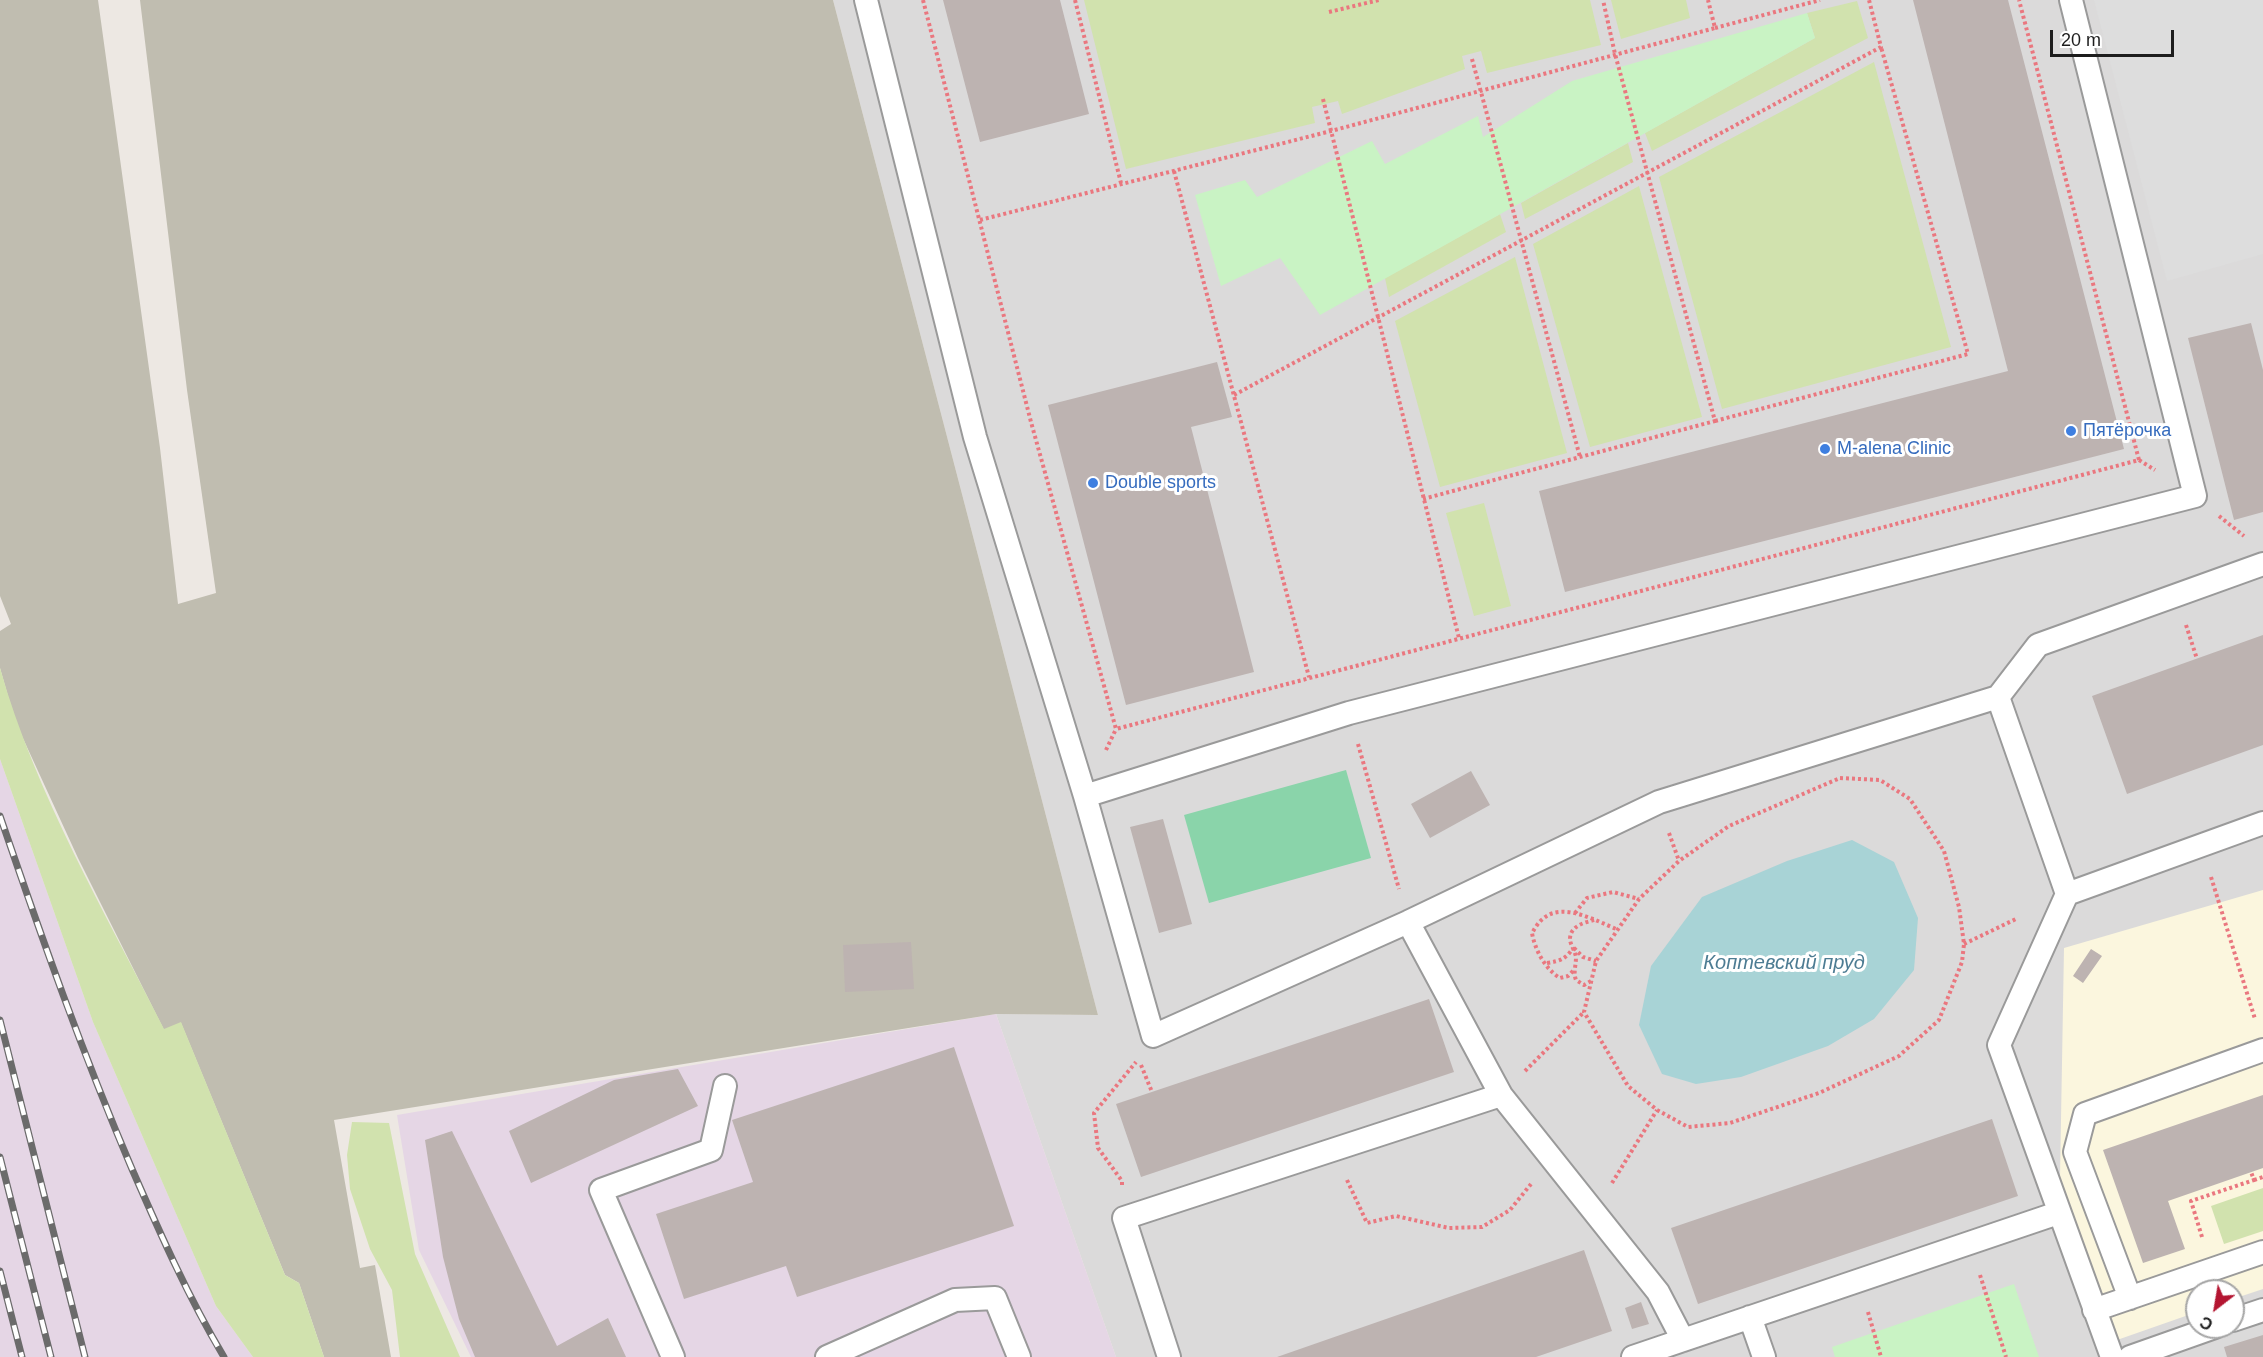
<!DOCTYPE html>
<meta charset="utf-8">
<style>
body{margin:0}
#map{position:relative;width:2263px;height:1357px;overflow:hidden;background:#ede8e3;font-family:Helvetica,sans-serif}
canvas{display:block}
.north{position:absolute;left:2185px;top:1279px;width:60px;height:60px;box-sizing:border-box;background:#fff;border:2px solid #a5a5a5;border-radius:50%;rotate:211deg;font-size:16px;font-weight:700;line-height:24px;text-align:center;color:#1d1d1d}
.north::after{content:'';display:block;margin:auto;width:21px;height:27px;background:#b41531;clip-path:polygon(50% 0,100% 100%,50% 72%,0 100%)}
.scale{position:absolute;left:2050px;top:30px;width:124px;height:27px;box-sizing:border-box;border:3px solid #1d1d1d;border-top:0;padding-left:8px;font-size:18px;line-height:21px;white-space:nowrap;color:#1d1d1d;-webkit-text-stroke:4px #fff;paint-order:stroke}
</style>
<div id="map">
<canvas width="2263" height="1357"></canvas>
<div class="north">С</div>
<div class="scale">20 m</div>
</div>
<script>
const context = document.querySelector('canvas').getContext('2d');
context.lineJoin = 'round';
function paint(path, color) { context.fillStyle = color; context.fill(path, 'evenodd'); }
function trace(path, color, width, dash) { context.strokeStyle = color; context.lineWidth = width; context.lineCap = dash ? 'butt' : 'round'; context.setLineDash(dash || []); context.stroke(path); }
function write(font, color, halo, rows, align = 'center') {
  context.font = font + ' Helvetica,sans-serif'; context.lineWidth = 6; context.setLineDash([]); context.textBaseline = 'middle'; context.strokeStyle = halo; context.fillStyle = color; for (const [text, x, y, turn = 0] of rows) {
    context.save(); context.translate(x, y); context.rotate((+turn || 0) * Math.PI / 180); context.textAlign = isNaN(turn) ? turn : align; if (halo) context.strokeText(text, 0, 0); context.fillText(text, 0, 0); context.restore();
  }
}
const residential = new Path2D(`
 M 833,0 L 2263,0 L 2263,1357 L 1116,1357 L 996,1014 L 1098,1015 ZM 2197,1291 L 2233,1291 L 2233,1327 L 2197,1327 Z`);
const industrial = new Path2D(`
 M 0,759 L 93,1022 L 216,1306 L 253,1357 L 0,1357 Z
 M 996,1014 L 1116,1357 L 471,1357 L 419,1250 L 397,1115 Z`);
const education = new Path2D(`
 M 2263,890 L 2263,1289 L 2233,1299 L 2233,1291 L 2197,1291 L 2197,1312 L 2117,1340 L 2060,1177 L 2064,948 Z`);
const construction = new Path2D(`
 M 0,0 L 98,0 L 160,448 L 178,604 L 216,593 L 187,390 L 140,0 L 833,0 L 1098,1015 L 996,1014 L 334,1120 L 360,1268 L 375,1265 L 391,1357 L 324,1357 L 299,1283 L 285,1275 L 181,1023 L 164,1030 L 78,858 L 15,721 L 0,668 L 0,631 L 11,624 L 0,596 Z`);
const grass = new Path2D(`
 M 1084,0 L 1590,0 L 1601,45 L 1487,73 L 1481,51 L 1462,56 L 1465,69 L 1342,114 L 1338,101 L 1312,107 L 1315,123 L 1126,169 Z
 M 1611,0 L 1686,0 L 1690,18 L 1621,39 Z
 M 1857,1 L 1868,38 L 1652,151 L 1645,133 L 1815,38 L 1807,13 Z
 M 1874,62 L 1951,347 L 1722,409 L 1659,177 Z
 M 1628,143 L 1633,162 L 1525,219 L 1521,203 Z
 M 1639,186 L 1702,417 L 1590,447 L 1533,244 Z
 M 1500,214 L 1506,232 L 1389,297 L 1385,278 Z
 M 1515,257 L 1567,453 L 1440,487 L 1395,321 Z
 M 1484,503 L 1511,606 L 1474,616 L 1446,513 Z
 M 0,668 C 36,795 105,912 164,1029 L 181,1022 L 285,1275 L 299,1283 L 324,1357 L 253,1357 L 216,1306 L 93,1022 L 0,759 Z
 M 352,1122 L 389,1123 L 415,1254 L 460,1357 L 400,1357 L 392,1290 L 370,1249 L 350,1189 L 347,1155 Z
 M 2263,1188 L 2263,1231 L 2224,1244 L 2211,1206 Z`);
const park = new Path2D(`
 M 1807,13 L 1815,38 L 1320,315 L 1280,258 L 1221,286 L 1195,195 L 1245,180 L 1257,197 L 1372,141 L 1385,164 L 1478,116 L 1483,137 L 1572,81 Z
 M 2014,1284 L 2039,1357 L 1835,1357 L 1832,1347 Z`);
const pitch = new Path2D(`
 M 1346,770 L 1371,858 L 1209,903 L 1184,815 Z`);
const parking = new Path2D(`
 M 2094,0 L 2263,0 L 2263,254 L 2167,281 Z`);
const water = new Path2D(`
 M 1852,840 L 1894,862 L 1918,918 L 1914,970 L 1874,1019 L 1828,1046 L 1741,1077 L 1696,1084 L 1662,1074 L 1639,1025 L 1651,966 L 1702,897 L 1787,861 Z`);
const building = new Path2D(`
 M 943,0 L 1060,0 L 1089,114 L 980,142 Z
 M 1913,0 L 2008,0 L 2124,449 L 1565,592 L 1539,491 L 2008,371 Z
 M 2251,323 L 2263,370 L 2263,512 L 2234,520 L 2188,338 Z
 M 1217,362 L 1232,417 L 1191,427 L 1254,672 L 1126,705 L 1048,405 Z
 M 2263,635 L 2263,745 L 2127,794 L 2092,696 Z
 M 1471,771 L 1490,805 L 1430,838 L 1411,804 Z
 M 1163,819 L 1192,924 L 1159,933 L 1130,827 Z
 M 911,942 L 914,989 L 845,992 L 843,945 Z
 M 2091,949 L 2102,956 L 2083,983 L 2073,976 Z
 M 1429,999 L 1454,1072 L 1141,1177 L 1116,1104 Z
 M 954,1047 L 1014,1226 L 797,1297 L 786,1266 L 684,1299 L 656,1214 L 753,1182 L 732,1120 Z
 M 678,1069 L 698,1106 L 531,1183 L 509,1131 L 614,1080 Z
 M 2263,1095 L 2263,1168 L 2168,1201 L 2185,1249 L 2143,1263 L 2103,1150 Z
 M 1992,1119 L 2018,1196 L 1698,1304 L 1671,1228 Z
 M 452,1131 L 557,1346 L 608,1318 L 626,1357 L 475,1357 L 459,1319 L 443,1257 L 425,1140 Z
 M 1584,1250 L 1612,1331 L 1536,1357 L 1277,1357 Z
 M 1641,1302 L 1649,1324 L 1632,1329 L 1625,1308 Z
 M 2263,1335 L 2263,1357 L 2227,1357 L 2224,1347 Z`);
const path = new Path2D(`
 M 923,0 L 1031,422 L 1116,729 L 2139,460 L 2019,0
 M 1075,0 L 1121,183
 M 1329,12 L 1379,0
 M 1715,28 L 1820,0
 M 1472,59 L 1580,457
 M 1323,99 L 1459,638
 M 1174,171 L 1309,677
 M 980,220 L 1331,131 L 1715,28 L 1708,0
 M 1234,395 L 1881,47 L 1869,0
 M 1715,421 L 1968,354 L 1881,47
 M 2139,460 L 2155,470
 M 1423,499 L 1715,421 L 1615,54 L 1603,0
 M 2219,516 L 2244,536
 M 2186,625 L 2197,659
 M 1358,744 L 1399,889
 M 1106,750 L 1116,729
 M 1840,778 L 1880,780 L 1910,799 L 1944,851 L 1959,907 L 1964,944 L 1962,962 L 1939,1020 L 1899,1056 L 1819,1093 L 1730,1123 L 1688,1127 L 1657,1110 L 1628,1086 L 1584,1012 L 1596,961 L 1639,899 L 1679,861 L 1729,826 Z
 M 1669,833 L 1679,861
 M 2211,877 L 2255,1019
 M 1575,913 L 1587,898 L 1613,892 L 1639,899
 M 1964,944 L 2018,918
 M 1574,948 L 1583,957 L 1596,961
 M 1547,963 C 1560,961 1566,959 1573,948
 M 1573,971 L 1568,976 L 1560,978 C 1545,969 1535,950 1532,933 C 1535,928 1539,921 1544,918 C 1563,902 1597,921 1616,929
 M 1591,981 L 1584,985 L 1576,980 C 1573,972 1576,966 1576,957 C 1575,951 1570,944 1570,939 C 1570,926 1585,922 1595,920
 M 1141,1065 L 1152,1092
 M 1525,1071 L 1584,1012
 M 1347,1180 L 1367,1223 L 1396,1216 L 1449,1228 L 1482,1227 L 1510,1210 L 1531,1184
 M 2254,1180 L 2263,1177
 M 1612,1183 L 1657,1110
 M 1122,1185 L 1122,1181 L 1098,1148 L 1094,1113 L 1136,1062
 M 2202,1237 L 2191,1201 L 2254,1180 L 2251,1172
 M 1980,1275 L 2006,1357
 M 1868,1312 L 1881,1357`);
const lane = new Path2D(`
 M 866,0 L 975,437 L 1085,796 L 1153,1036 L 1408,922 L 1659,802 L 1998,697 L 2038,645 L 2263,564
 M 1998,697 L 2067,894 L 2263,823
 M 1085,796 L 1349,713 L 2195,496 L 2071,0
 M 2067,894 L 1999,1045 L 2112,1357
 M 1408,922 L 1501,1095 L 1658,1292 L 1683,1340
 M 2130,1298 L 2075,1152 L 2085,1114 L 2263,1050
 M 2094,1310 L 2263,1252
 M 1750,1317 L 1764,1357
 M 2233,1320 L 2263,1310
 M 673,1357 L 601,1190 L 711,1150 L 725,1086
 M 827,1357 L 955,1300 L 995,1298 L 1019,1357
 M 1169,1357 L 1124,1218 L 1501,1095
 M 1633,1357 L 2058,1213
 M 2130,1357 L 2215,1327`);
const rail = new Path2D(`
 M 0,816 C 41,936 82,1052 132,1169 C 160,1233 188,1297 224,1357
 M 0,1020 L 85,1357
 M 0,1157 L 51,1357
 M 0,1271 L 22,1357`);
const markers = [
 [2071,431,6,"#3f7fe0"],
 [1825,449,6,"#3f7fe0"],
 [1093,483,6,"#3f7fe0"]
];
const shopNames = [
 ["Пятёрочка",2083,431],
 ["M-alena Clinic",1837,449],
 ["Double sports",1105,483]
];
const waterNames = [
 ["Коптевский пруд",1784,963]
];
paint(residential, '#dbdada');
paint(industrial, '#e5d6e5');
paint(education, '#fbf6de');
paint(construction, '#c0bdb0');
paint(grass, '#d1e2ae');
paint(park, '#c9f3c4');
paint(pitch, '#8ad4aa');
paint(parking, '#ddd');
paint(water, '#a8d3d6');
paint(building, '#bdb3b1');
trace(lane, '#9a9a9a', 26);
trace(path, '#ea777f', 4, [3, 3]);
trace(lane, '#fff', 22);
trace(rail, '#6b6b6b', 7);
trace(rail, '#fff', 4.5, [14]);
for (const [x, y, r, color] of markers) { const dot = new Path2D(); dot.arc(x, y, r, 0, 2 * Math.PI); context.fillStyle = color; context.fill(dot); trace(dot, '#fff', 2); }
write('18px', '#366cbe', '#fff', shopNames, 'left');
write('italic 20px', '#4d7c93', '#fff', waterNames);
</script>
